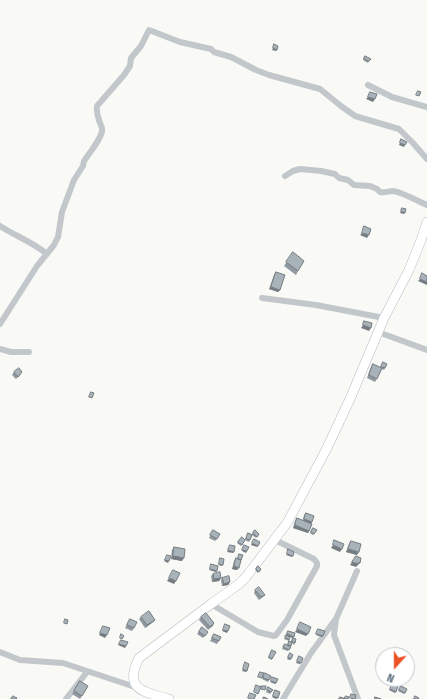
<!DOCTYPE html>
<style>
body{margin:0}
#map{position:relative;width:427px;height:699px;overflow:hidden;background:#f9f9f6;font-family:"Fira Sans Condensed",sans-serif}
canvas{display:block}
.north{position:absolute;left:375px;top:647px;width:40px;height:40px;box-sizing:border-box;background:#fff;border:1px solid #c0c8cd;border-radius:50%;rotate:201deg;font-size:11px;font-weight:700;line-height:16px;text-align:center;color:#627583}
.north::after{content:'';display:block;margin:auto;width:14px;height:18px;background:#ec5123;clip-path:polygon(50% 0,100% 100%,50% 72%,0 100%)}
</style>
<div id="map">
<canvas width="427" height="699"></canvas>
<div class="north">N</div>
</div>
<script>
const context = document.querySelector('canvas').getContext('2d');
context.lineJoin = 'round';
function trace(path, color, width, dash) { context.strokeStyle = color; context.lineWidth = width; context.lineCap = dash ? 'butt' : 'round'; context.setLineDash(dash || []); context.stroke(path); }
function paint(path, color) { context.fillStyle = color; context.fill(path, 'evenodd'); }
const street = new Path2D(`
 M 368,85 L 392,97 L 427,107
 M 285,176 L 293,171 L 300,169 L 321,171 L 335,174 L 339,178 L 348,180 L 354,185 L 370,186 L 377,189 L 380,192 C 385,193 389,191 393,191 C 399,191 420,202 427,205
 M 0,226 C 17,237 31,241 47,254
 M 262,298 L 316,305 L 384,318
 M 0,324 L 37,266 L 54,245 L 58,237 L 62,212 L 74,180 L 83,166 L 84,161 C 89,153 104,136 102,128 C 99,120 96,115 97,106 L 124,75 L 130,66 L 131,58 L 141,46 L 149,30 L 180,42 L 211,49 L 214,52 L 231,57 L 256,70 L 269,75 L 320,89 L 341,106 L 355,116 L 399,129 L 413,143 L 427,159
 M 378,332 L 427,350
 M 0,349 L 11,352 L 29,352
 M 357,571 L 336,619 L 334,635 L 358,699
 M 211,604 L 258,632 L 274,636 L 276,635 L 287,620 L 317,566 L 317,563 L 314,559 L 275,540
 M 0,652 L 20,660 L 63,663 L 138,688
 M 66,699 L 87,672
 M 283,699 L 311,653 L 335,620`);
const secondary = new Path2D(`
 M 169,699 C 144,692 123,690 139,658 L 211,604 L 239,584 L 246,577 L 287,523 L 326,450 L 350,399 L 384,318 L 409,270 L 421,240 L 427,222`);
const wall = new Path2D(`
 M 365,56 L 369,61 L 368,63 L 363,60 Z
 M 293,252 L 298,271 L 296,275 L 284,266 Z
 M 276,272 L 280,290 L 278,292 L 269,289 L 274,275 Z
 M 383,362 L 385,368 L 384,370 L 382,369 L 375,382 L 367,378 L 371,367 L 373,364 L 381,368 Z
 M 14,372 L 21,374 L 16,379 L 12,375 Z
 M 306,513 L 312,522 L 308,533 L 293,528 L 295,521 L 297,518 L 303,521 L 304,515 Z
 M 313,528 L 317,530 L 313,535 L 310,533 Z
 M 213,530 L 217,539 L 215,541 L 209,538 Z
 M 255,530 L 259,534 L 256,538 L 252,535 L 249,542 L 245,540 L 248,533 L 252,534 Z
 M 242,537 L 245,540 L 241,546 L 237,543 Z
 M 351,541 L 357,555 L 346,552 L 349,544 Z
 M 174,547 L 182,561 L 171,559 L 172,550 Z
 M 239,554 L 237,570 L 232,569 L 234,561 L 236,558 L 237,559 Z
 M 258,566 L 261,569 L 258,573 L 255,570 Z
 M 213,574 L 221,578 L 219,581 L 212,582 L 211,576 Z
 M 222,578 L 230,582 L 228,585 L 222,586 L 221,580 Z
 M 255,590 L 265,595 L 263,597 L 259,600 L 254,593 Z
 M 141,617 L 155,620 L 153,622 L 145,628 L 139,619 Z
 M 201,617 L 214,623 L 213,626 L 208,630 L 199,620 Z
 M 130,619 L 134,628 L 132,631 L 125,628 Z
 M 202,627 L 208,632 L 203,638 L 197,634 Z
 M 288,631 L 294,637 L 293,638 L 295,643 L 294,645 L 292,643 L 288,651 L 282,649 L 285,644 L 287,646 L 289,641 L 291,642 L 293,638 L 289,636 L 289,641 L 284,639 Z
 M 214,634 L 221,637 L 217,644 L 210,641 Z
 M 272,650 L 272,660 L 268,658 Z
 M 264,675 L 269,680 L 268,682 L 262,679 Z
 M 80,681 L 82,696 L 80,699 L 72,694 Z
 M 401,686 L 405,693 L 404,694 L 398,691 Z
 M 268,687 L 273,690 L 270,694 L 266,692 Z`);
const shadedWall = new Path2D(`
 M 273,48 L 277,50 L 276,51 L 272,50 Z
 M 368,97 L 375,99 L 373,102 L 366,99 Z
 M 400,143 L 405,145 L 404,147 L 399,145 Z
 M 401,211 L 405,213 L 404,214 L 400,213 Z
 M 362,233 L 369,235 L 367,238 L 360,235 Z
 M 420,279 L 427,282 L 427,285 L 418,281 Z
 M 271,287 L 280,290 L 278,292 L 269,289 Z
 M 363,325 L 371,328 L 369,331 L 361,328 Z
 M 304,519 L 312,522 L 310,525 L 302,522 Z
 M 295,525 L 309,531 L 308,533 L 293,528 Z
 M 252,543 L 258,546 L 257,547 L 251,545 Z
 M 333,545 L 342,549 L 340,552 L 331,548 Z
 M 348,549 L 359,552 L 357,555 L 346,552 Z
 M 228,550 L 234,552 L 233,553 L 227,552 Z
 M 242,550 L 247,551 L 246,553 L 242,551 Z
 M 287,554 L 293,556 L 292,557 L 286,555 Z
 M 173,556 L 184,558 L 182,561 L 171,559 Z
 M 165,560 L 169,561 L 168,563 L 164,561 Z
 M 352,562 L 359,562 L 360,563 L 356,567 L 350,565 Z
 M 219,564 L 223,565 L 222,566 L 218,565 Z
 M 234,566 L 239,568 L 237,570 L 232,569 Z
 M 210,569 L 217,571 L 216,572 L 209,570 Z
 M 169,578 L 176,581 L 174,584 L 167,581 Z
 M 221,578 L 219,581 L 212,582 L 214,579 Z
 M 230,582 L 228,585 L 222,586 L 224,584 Z
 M 155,620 L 153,622 L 145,628 L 147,625 Z
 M 297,629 L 308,634 L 306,636 L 295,632 Z
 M 223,630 L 228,631 L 227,633 L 222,631 Z
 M 100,633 L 107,635 L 105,638 L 99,635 Z
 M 287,634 L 294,637 L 293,638 L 286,636 Z
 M 316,634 L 323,636 L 322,637 L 316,635 Z
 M 119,644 L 126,646 L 125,648 L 118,645 Z
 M 288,657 L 291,659 L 290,660 L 287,659 Z
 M 297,661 L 301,663 L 300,664 L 296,663 Z
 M 243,669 L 247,671 L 246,672 L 242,671 Z
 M 271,681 L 276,683 L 275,684 L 270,682 Z
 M 390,689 L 396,692 L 395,693 L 389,690 Z
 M 273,696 L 278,698 L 276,699 L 272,697 Z`);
const building = new Path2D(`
 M 274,44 L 278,46 L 277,50 L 273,48 Z
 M 365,56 L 371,59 L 369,61 L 364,59 Z
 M 418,91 L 421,92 L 419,96 L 416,95 Z
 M 370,92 L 377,94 L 375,99 L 368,97 Z
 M 401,139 L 407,142 L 405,145 L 400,143 Z
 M 402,208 L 406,209 L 405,213 L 401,211 Z
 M 364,226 L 371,229 L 369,235 L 362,233 Z
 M 293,252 L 304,261 L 298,271 L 286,262 Z
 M 276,272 L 285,275 L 280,290 L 271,287 Z
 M 422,273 L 427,276 L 427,282 L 420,279 Z
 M 364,321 L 372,323 L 371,328 L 363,325 Z
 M 383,362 L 387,364 L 385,368 L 381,367 Z
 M 373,364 L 382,368 L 377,379 L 369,375 Z
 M 19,368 L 22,372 L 18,377 L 14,372 Z
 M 91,392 L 94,393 L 92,398 L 89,397 Z
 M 306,513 L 314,516 L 312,522 L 304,519 Z
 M 297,518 L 312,524 L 309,531 L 295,525 Z
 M 313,528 L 317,530 L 314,534 L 311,532 Z
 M 213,530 L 220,534 L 217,539 L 210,535 Z
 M 255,530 L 259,534 L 257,537 L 253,533 Z
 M 248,533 L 252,535 L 250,540 L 246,539 Z
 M 242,537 L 245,540 L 242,545 L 238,542 Z
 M 254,539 L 260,542 L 258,546 L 252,543 Z
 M 334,540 L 344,544 L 342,549 L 333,545 Z
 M 351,541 L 361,544 L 359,552 L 348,549 Z
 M 230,545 L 235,546 L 234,552 L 228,550 Z
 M 244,545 L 249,547 L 247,551 L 242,550 Z
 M 174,547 L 185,549 L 184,558 L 173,556 Z
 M 288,549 L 294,552 L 293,556 L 287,554 Z
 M 239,554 L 243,555 L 241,560 L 238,559 Z
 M 167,555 L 171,556 L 169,561 L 165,560 Z
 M 356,556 L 361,558 L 360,563 L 359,562 L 358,564 L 352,562 Z
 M 220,558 L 224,559 L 223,565 L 219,564 Z
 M 236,558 L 241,560 L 239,568 L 234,566 Z
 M 211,564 L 218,566 L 217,571 L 210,569 Z
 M 258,566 L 261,569 L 259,572 L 256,569 Z
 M 173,570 L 180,573 L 176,581 L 169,578 Z
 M 220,572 L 221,578 L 214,579 L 213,574 Z
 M 229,576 L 230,582 L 224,584 L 222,578 Z
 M 259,587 L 265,595 L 261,597 L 255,590 Z
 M 149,611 L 155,620 L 147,625 L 141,617 Z
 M 206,613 L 214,623 L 210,627 L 201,617 Z
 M 65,619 L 68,620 L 67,624 L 64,623 Z
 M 130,619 L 137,622 L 134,628 L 127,625 Z
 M 300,622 L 311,627 L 308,634 L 297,629 Z
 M 225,624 L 230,626 L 228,631 L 223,630 Z
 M 103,626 L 110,628 L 107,635 L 100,633 Z
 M 202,627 L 208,632 L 205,636 L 199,632 Z
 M 318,629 L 325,631 L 323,636 L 316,634 Z
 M 288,631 L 295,633 L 294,637 L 287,634 Z
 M 121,634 L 124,636 L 122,639 L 120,638 Z
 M 214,634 L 221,637 L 219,641 L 212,638 Z
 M 286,635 L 290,637 L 289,640 L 285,637 Z
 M 293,638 L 296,639 L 295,643 L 292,641 Z
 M 121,640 L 128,642 L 126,646 L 119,644 Z
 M 289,641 L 292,642 L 291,646 L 288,645 Z
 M 285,644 L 291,647 L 289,650 L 283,647 Z
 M 272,650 L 276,652 L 272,659 L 269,657 Z
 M 290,653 L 293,655 L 291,659 L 288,657 Z
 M 299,656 L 303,658 L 301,663 L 297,661 Z
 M 407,660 L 411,661 L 409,667 L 407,666 Z
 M 245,662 L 249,664 L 247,671 L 243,669 Z
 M 260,672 L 264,673 L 262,678 L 258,677 Z
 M 265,673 L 271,676 L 269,680 L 263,678 Z
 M 272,677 L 278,679 L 276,683 L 271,681 Z
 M 80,681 L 88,686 L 82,696 L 74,691 Z
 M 392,684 L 398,686 L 396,692 L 390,689 Z
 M 256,685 L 261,687 L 258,694 L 254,692 Z
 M 261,686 L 266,686 L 265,690 L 261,689 Z
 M 401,686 L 407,689 L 405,693 L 399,690 Z
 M 268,687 L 273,690 L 271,692 L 267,690 Z
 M 275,690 L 280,692 L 278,698 L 273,696 Z
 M 250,693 L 256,695 L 254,699 L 250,699 L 248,698 Z
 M 351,694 L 356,695 L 355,699 L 350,698 Z
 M 13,696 L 17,698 L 16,699 L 11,699 Z
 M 346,696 L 349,697 L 348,699 L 344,699 Z
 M 415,696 L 419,698 L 418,699 L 414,699 Z
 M 264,697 L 268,699 L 263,699 Z
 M 340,697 L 346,699 L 339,699 Z
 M 375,697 L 381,699 L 375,699 Z`);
trace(secondary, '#b4bbc0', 10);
trace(street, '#c2c7cb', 6);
trace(secondary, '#fff', 9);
paint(wall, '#90999f');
paint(shadedWall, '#767d82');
paint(building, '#a8b2b9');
trace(building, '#767d82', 1);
</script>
